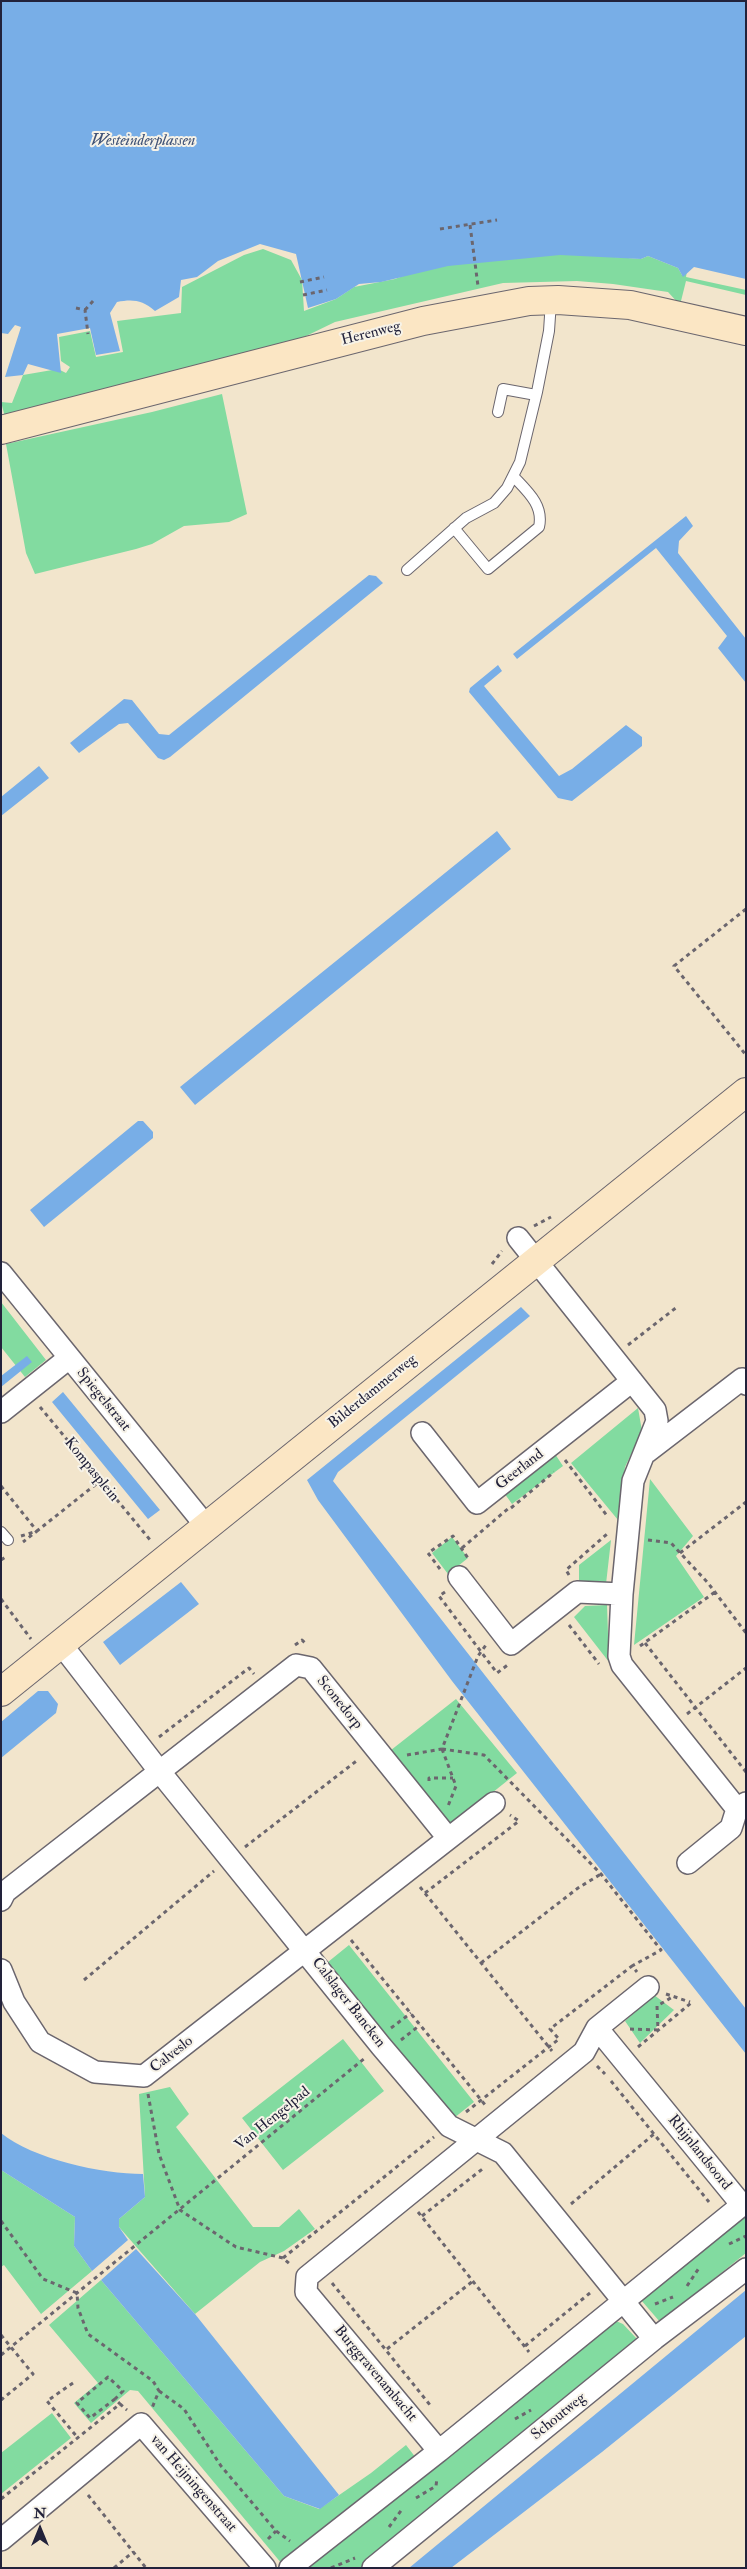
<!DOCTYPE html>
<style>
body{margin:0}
#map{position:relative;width:747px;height:2569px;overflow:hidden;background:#f2e5cc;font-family:"IM FELL Double Pica",serif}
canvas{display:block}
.frame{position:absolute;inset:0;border:2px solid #22223b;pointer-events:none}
.north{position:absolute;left:15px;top:2504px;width:50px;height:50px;-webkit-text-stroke:4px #f7f3e8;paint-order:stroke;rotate:0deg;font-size:14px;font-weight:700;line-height:20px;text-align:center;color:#22223b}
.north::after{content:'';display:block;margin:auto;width:18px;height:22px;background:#22223b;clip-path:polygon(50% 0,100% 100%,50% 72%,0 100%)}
</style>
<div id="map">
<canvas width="747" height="2569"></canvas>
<div class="frame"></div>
<div class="north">N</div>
</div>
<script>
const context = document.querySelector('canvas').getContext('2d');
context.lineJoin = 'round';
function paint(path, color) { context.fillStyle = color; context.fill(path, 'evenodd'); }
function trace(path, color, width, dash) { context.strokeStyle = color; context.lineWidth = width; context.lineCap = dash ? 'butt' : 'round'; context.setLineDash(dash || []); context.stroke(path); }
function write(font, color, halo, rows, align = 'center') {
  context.font = font + ' "IM FELL Double Pica",serif'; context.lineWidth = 4; context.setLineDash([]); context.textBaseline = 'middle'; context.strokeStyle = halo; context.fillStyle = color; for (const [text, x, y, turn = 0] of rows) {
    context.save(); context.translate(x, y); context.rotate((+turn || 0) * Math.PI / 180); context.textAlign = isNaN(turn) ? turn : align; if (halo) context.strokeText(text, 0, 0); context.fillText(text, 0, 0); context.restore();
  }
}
const green = new Path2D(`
 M 263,249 L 291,260 L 302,280 L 304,311 L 336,299 L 354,287 L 395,279 L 427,267 L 561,253 L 641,259 L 648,256 L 678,268 L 682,275 L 687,271 L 686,277 L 746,290 L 746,295 L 686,281 L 680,305 L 668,292 L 613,284 L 577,281 L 503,283 L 335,322 L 302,338 L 5,417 L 1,402 L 12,403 L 23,375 L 58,369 L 66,373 L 70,367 L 61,361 L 59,337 L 90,331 L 96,357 L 123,352 L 117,321 L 181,313 L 182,287 L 244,255 Z
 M 222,394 L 247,514 L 229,522 L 184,526 L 152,544 L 136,549 L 35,574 L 26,553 L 6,444 L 152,412 Z
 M 1,1302 L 46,1360 L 25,1377 L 1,1347 Z
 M 638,1408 L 642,1431 L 625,1467 L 618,1520 L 571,1463 Z
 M 553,1451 L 563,1466 L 512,1504 L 502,1490 Z
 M 650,1479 L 693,1536 L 676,1556 L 704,1597 L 634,1645 Z
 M 452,1537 L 468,1558 L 448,1574 L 432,1553 Z
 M 611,1540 L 606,1584 L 579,1581 L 579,1565 Z
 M 607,1605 L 609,1662 L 574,1617 L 585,1606 Z
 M 456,1699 L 517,1773 L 448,1828 L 386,1754 Z
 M 349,1945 L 474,2102 L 454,2118 L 328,1962 Z
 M 654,1995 L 674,2010 L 640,2043 L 625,2021 Z
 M 343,2039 L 384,2091 L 283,2170 L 242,2118 Z
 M 170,2087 L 189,2114 L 176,2127 L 253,2227 L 279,2227 L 299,2209 L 315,2229 L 284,2251 L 260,2262 L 195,2314 L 119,2227 L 119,2219 L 145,2197 L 139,2094 Z
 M 1,2170 L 75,2217 L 74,2246 L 92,2271 L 41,2314 L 4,2265 L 1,2267 Z
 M 746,2215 L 746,2253 L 660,2322 L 641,2300 Z
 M 101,2280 L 284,2496 L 319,2509 L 371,2473 L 406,2445 L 416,2458 L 282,2564 L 138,2391 L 130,2390 L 91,2423 L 74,2403 L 98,2383 L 49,2325 Z
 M 616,2321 L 623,2324 L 637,2339 L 361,2568 L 297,2568 Z
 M 52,2413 L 71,2438 L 1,2494 L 1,2453 Z`);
const water = new Path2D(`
 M 1,1 L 746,1 L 746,279 L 694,267 L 683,277 L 678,268 L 648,256 L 641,259 L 560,255 L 448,266 L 381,282 L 359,284 L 336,299 L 308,308 L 296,254 L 260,244 L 218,261 L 197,277 L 181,280 L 179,297 L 155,311 C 142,300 133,299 117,302 L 110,313 L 120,351 L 96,355 L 90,328 L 57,334 L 61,373 L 28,364 L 23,375 L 5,377 L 21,327 L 15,325 L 8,334 L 1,333 Z
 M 686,516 L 693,526 L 679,541 L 678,553 L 746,639 L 746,683 L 718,648 L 727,636 L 656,548 L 517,659 L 513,654 Z
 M 369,575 L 376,576 L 383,583 L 170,757 L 164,760 L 158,758 L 128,723 L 119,724 L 79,753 L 70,743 L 124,699 L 132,700 L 159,734 L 169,735 Z
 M 498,665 L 502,671 L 484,686 L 559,776 L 572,769 L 626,725 L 642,737 L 642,746 L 572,801 L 558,798 L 469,692 L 470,688 Z
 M 39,766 L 49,778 L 1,816 L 1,797 Z
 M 497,831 L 511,849 L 195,1105 L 180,1087 Z
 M 138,1121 L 143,1121 L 153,1132 L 153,1138 L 44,1227 L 30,1210 Z
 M 521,1307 L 530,1316 L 338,1472 L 333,1481 L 746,2009 L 746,2054 L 452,1681 L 318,1500 L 307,1480 Z
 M 27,1356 L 32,1362 L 1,1387 L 1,1376 Z
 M 63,1392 L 160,1510 L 148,1519 L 52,1402 Z
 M 181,1582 L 199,1604 L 120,1665 L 103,1642 Z
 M 38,1691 L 48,1691 L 58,1704 L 56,1713 L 1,1758 L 1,1722 Z
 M 1,2133 C 33,2159 102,2174 143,2174 L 145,2197 L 119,2219 L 119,2227 L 128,2240 L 92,2271 L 74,2246 L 75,2217 L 1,2170 Z
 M 136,2249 L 195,2314 L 339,2495 L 320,2509 L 284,2496 L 101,2280 Z
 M 746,2290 L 746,2336 L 602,2452 L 451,2568 L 409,2568 Z`);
const path = new Path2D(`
 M 470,225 L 478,286
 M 440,229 L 497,220
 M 300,282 L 324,277
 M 303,295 L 327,290
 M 76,308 L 85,310 L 88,334
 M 85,310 L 94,300
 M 746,909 L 674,966 L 746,1055
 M 534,1226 L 551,1217
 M 492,1264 L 502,1251
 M 628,1345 L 677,1307
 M 40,1407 L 151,1541
 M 565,1460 L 608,1517
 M 1,1486 L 37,1531 L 23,1542
 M 511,1508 L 554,1472
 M 21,1536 L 37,1531 L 100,1481
 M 648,1540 L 671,1543 L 708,1583 L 746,1633
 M 462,1548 L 510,1507
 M 680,1553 L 746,1502
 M 1,1560 L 7,1556
 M 440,1569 L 428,1553 L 453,1536 L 468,1558 L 467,1559
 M 569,1575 L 566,1570 L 607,1534
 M 445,1592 L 439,1596 L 497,1673 L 509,1664
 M 1,1599 L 31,1639
 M 569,1625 L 599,1664
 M 645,1643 L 746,1772
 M 295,1645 L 302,1640 L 307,1645
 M 640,1646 L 715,1592
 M 687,1714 L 746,1668
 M 159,1737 L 249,1668 L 254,1674
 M 442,1749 L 484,1755 L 601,1874 L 661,1950 L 632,1966
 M 442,1749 L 456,1786 L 448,1806
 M 407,1755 L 442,1749 L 478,1656 L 486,1645
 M 429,1781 L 429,1778 L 453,1778
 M 245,1847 L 359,1759
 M 420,1887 L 552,2051
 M 425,1893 L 519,1821 L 510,1815
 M 351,1940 L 486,2106
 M 481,1963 L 578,1888 L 601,1874
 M 84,1980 L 214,1871
 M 666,1994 L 690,2002
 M 391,2028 L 411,2013
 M 630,2029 L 658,2030 L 657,2006 L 674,1996
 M 401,2040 L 420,2025
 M 638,2047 L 691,2003
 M 597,2066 L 605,2074
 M 611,2081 L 709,2202
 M 148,2094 L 159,2154 L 180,2210 L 236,2247 L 283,2258 L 291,2265
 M 466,2112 L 559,2039 L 550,2029 L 632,1966 L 637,1972
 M 571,2204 L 654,2134
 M 418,2212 L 529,2352
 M 422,2216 L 485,2167
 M 1,2221 L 43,2279 L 77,2293 L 78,2308 L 88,2334 L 153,2381 L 159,2391 L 152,2408
 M 729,2244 L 746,2236
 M 283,2258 L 434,2137
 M 332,2283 L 430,2405
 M 687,2286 L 699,2268
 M 655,2304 L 673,2297
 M 1,2335 L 33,2374 L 1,2400
 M 525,2346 L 590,2293
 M 387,2349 L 473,2281
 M 1,2355 L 365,2058
 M 73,2383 L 47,2401 L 78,2438
 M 159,2391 L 184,2409 L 221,2466 L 276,2531 L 290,2541
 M 115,2399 L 90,2418 L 77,2403 L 108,2377 L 123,2391 L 115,2399 L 120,2404
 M 515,2419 L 531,2410
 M 88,2495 L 146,2568
 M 416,2498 L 436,2486 L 437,2478
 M 1,2499 L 120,2404 L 127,2410
 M 389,2527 L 403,2508
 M 268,2539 L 276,2531
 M 114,2568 L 133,2552
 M 331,2568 L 355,2558`);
const lane = new Path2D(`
 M 498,412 L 503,389 L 536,395
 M 454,528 L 488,569 L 539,527 C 544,505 527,491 513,476
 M 407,570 L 466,518 L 494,503 L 507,488 L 520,462 L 537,392 L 549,331 L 551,301
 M 1,1532 L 8,1540`);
const street = new Path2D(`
 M 518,1238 L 655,1410 L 657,1421 L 633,1481 L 622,1594 L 619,1656 L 622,1665 L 737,1809 L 746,1803
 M 1,1273 L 206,1526
 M 1,1412 L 69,1358
 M 422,1433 L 477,1503 L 632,1381
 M 647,1452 L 742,1379 L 746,1384
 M 459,1577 L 511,1644 L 577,1592 L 622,1594
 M 61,1644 L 160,1772 L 381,2046 L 449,2126 L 503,2153 L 654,2339
 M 688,1863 L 731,1828 L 737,1809
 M 1,1900 L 5,1892 L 296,1665 L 311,1668 L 448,1838
 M 1,1970 L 14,2002 L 40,2042 L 95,2072 L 144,2076 L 494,1803
 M 597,2028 L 742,2205 L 439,2451 L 306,2292 L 307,2277 L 584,2052 L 597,2028 L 648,1987
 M 1,2540 L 141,2424 L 265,2568
 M 290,2568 L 439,2451
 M 373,2568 L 654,2339 L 746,2269`);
const secondary = new Path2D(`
 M 1,430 L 423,321 L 529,301 L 558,300 L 630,305 L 746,331
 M 1,1692 L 746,1092`);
const streetNames = [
 ["Herenweg",371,334,-14],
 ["Bilderdammerweg",373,1392,-39],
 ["Spiegelstraat",103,1400,51],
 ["Kompasplein",91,1470,51],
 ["Geerland",520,1470,-38],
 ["Sconedorp",339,1703,51],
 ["Calslager Bancken",348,2003,52],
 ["Calveslo",172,2055,-38],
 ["Van Hengelpad",273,2119,-39],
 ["Rhijnlandsoord",699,2153,51],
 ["Burggravenambacht",375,2374,50],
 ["Schoutweg",559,2417,-39],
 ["van Heijningenstraat",193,2484,49]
];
const waterNames = [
 ["Westeinderplassen",143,142]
];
paint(green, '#82dba0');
paint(water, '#78aee7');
trace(lane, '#6b666e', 12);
trace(street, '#6b666e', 24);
trace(secondary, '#6b666e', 30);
trace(path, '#6b666e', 3, [4, 4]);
trace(lane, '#fff', 10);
trace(street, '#fff', 21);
trace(secondary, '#fbe6c4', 28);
write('15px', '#22223b', '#f7f3e8', streetNames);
write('italic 16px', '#405377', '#f7f3e8', waterNames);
</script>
